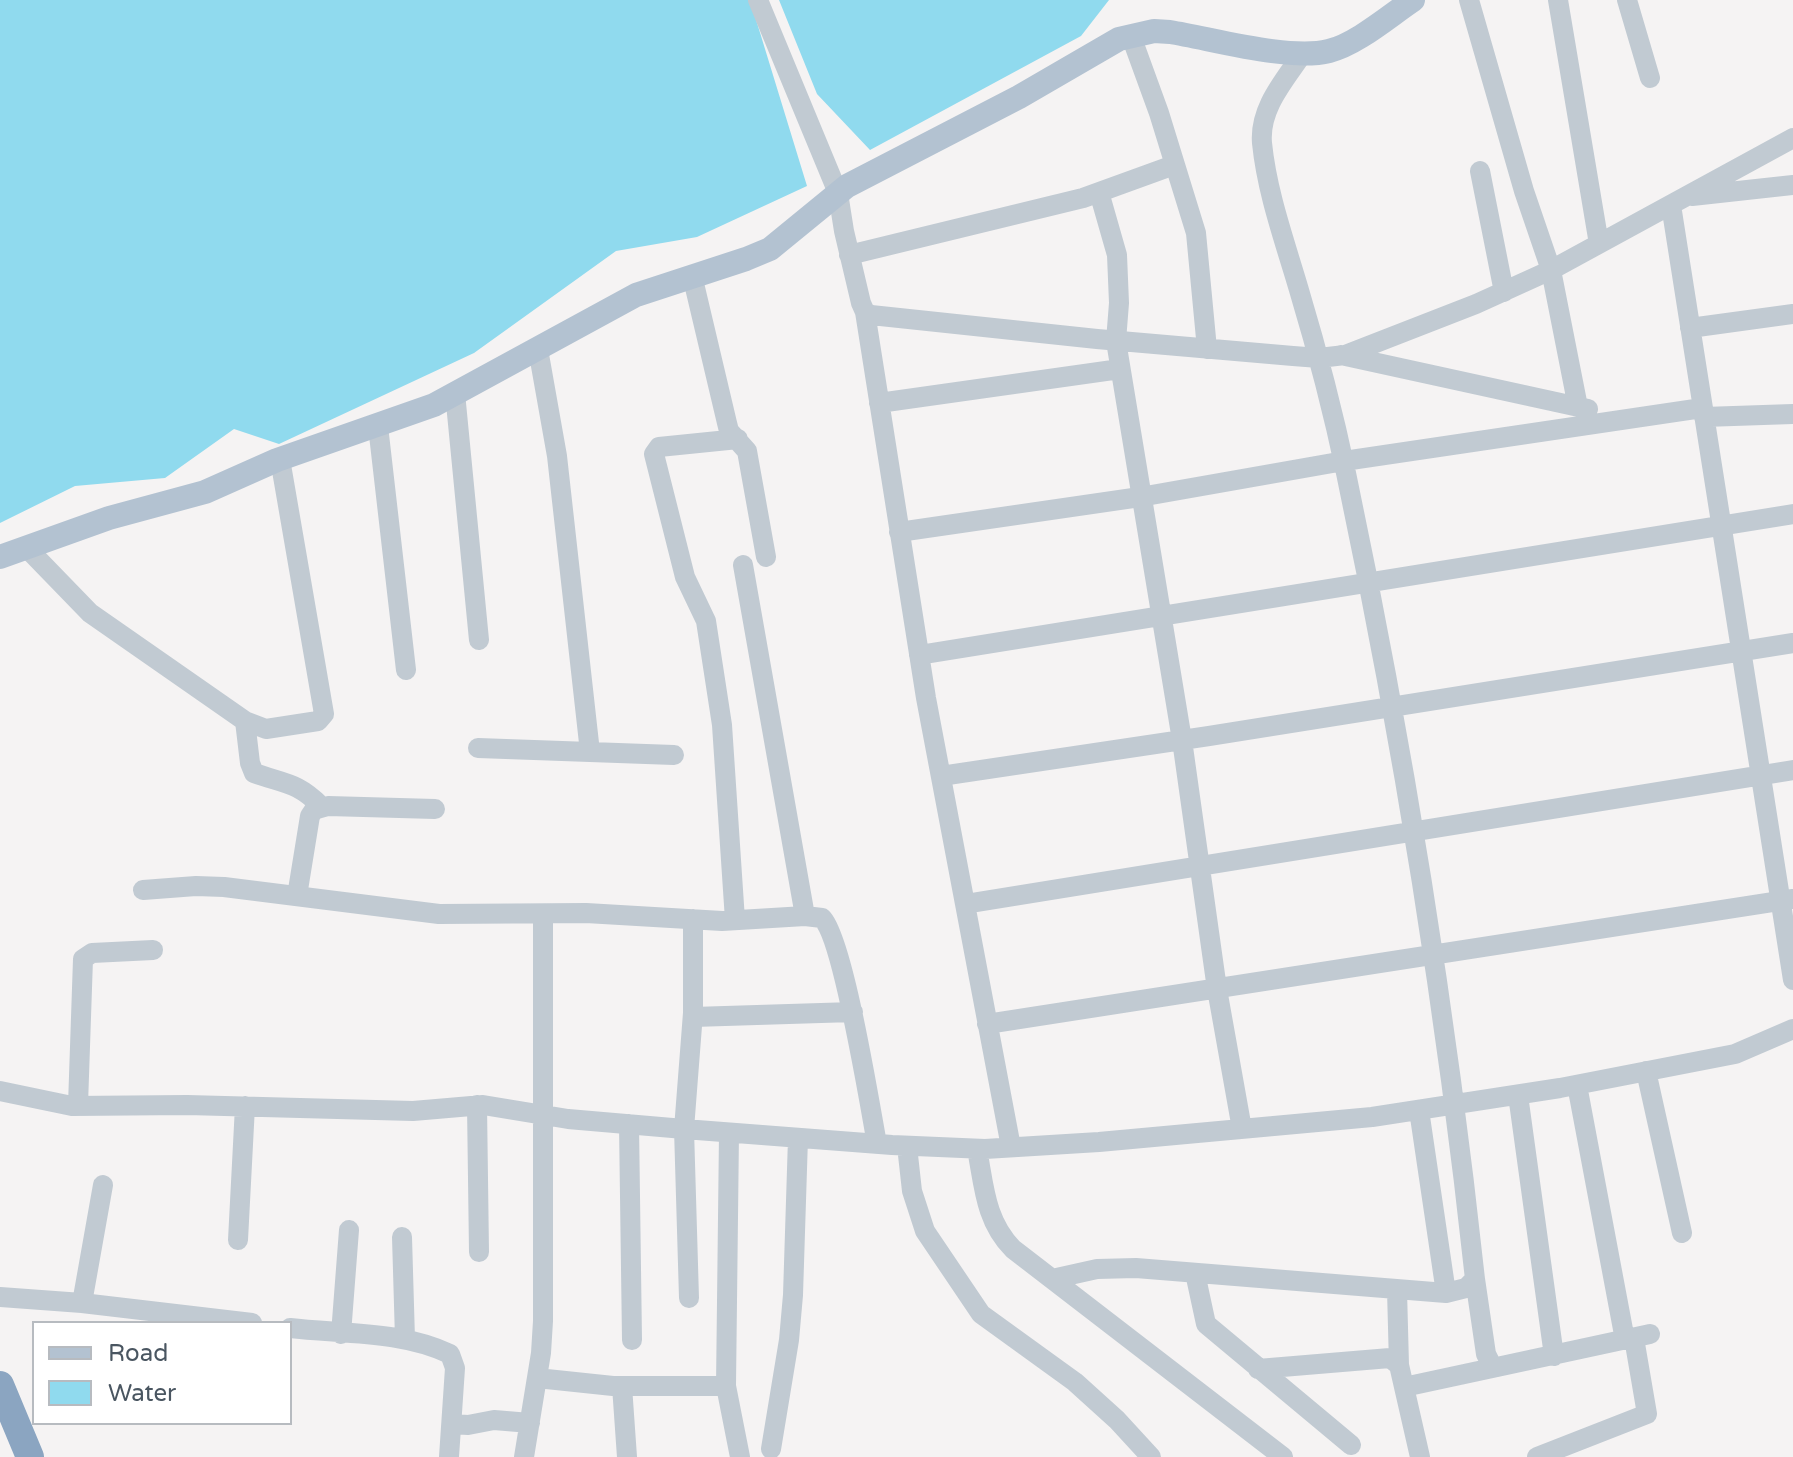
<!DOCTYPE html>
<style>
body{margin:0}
#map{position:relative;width:1793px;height:1457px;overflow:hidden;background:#f5f3f3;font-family:"Varela Round",sans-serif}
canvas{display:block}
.legend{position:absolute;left:32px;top:1321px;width:260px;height:104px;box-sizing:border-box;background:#fff;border:2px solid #b7bbc0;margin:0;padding:10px 14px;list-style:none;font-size:24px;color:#4a5661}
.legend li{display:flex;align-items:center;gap:16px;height:40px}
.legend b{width:40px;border:2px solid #b7bbc0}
</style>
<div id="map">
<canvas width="1793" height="1457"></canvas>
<ul class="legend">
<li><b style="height:10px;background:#b3c2d1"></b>Road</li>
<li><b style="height:22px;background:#90daee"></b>Water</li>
</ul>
</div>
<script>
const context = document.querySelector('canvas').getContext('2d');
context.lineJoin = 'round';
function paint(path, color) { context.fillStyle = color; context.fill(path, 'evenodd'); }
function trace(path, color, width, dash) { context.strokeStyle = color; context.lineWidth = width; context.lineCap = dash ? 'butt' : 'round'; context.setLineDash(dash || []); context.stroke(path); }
const water = new Path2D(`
 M 0,0 L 750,0 L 807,186 L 697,237 L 616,251 L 474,353 L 279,444 L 234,429 L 165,478 L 75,486 L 0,523 Z
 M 779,0 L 1109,0 L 1081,36 L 870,150 L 817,94 Z`);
const minor = new Path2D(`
 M 758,0 L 838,193 L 844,231 L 861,303 L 865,312 L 871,315 L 1097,339 L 1293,356 L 1319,358 L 1345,355 L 1476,304 L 1551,270 L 1793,138
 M 1469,0 L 1524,191 L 1551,270 L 1578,407
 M 1558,0 L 1599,244
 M 1627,0 L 1650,78
 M 1131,36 L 1159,113 L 1196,233 L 1207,349
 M 1480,171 L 1504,292
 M 1099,192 L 1117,255 L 1119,303 L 1116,341 L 1182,740 L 1217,989 L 1242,1129
 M 1692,196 L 1793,185
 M 1671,205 L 1793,980
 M 849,255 L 1083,198 L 1174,165
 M 692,275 L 727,423 L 729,431 L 747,451 L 766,557
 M 865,312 L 926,698 L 1011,1147
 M 1690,328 L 1793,314
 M 538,349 L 557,456 L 590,752
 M 1341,355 L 1588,409
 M 455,393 L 479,640
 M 879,403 L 1120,369
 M 1704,417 L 1793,414
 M 378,426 L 406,670
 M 899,532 L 1140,497 L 1344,461 L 1702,408
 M 26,547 L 90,613 L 245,721 L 266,729 L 318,721 L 324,714 L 280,459
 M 743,565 L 805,916
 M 919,655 L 1793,514
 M 245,721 L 250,763 L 254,773 C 285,784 297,782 321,806
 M 478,748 L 674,755
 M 941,776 L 1209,736 L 1793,643
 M 143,890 L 196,886 L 224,887 L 439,914 L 586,913 L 722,921 L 805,916 L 822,918 C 843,938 870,1106 877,1144
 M 297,896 L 310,816 L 314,810 L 328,806 L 435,809
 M 965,904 L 1793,770
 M 735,920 L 722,725 L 706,621 L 685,577 L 654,454 L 659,447 L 738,439
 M 693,1017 L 853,1012
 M 987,1024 L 1793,899
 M 1646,1071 L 1682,1233
 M 1577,1085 L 1625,1340
 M 0,1091 L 72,1106 L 187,1105 L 413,1111 L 483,1105 L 568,1119 L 684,1129 L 892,1145 L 985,1149 L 1099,1142 L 1372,1117 L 1560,1088 L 1735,1054 L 1793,1029
 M 1518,1095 L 1554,1356
 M 78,1105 L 83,959 L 92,953 L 153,950
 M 477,1105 L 479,1252
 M 1419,1110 L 1446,1293
 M 629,1124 L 632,1340
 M 729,1133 L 726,1386 L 740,1457
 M 907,1146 L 912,1191 L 925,1231 L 981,1314 L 1075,1382 L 1117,1420 L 1151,1457
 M 977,1149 C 984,1185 985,1221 1013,1249 L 1283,1457
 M 402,1237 L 405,1339
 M 238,1240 L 245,1106
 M 1195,1273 L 1206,1324 L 1351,1445
 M 1052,1279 L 1097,1269 L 1136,1268 L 1446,1293 L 1466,1288 L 1475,1279 C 1446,1009 1402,739 1346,473 C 1333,411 1317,350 1299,290 C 1285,242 1267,193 1262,143 C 1259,108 1285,80 1303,53
 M 1475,1279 L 1486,1354 L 1491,1364 L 1497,1367 L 1650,1334
 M 1397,1290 L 1399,1365
 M 0,1297 L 82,1303 L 252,1323
 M 689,1298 L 684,1129 L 693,1013 L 693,919
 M 82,1303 L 103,1185
 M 290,1328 C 343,1334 402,1331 450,1354 L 455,1368 L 449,1457
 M 341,1334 L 349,1230
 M 1258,1369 L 1390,1358 L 1399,1365 L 1420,1457
 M 537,1378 L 613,1386 L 726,1386
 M 622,1386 L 627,1457
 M 1404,1387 L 1497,1367
 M 452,1424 L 468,1425 L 494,1420 L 530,1423
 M 771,1449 L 789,1340 L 793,1295 L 798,1138
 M 524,1457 L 541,1353 L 543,1321 L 543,914
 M 1537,1457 L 1647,1414 L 1634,1338`);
const major = new Path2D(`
 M 0,557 L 109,518 L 205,492 L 277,460 L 434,405 L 636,295 L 746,259 L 770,249 L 847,186 L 1019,97 L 1119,39 L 1154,31 L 1170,32 C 1213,39 1289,61 1329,51 C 1357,44 1389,16 1413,0`);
const highway = new Path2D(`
 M 0,1385 L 30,1457`);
paint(water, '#90daee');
trace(minor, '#c1cad2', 20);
trace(major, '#b3c2d1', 24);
trace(highway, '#8ba5c1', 28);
</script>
